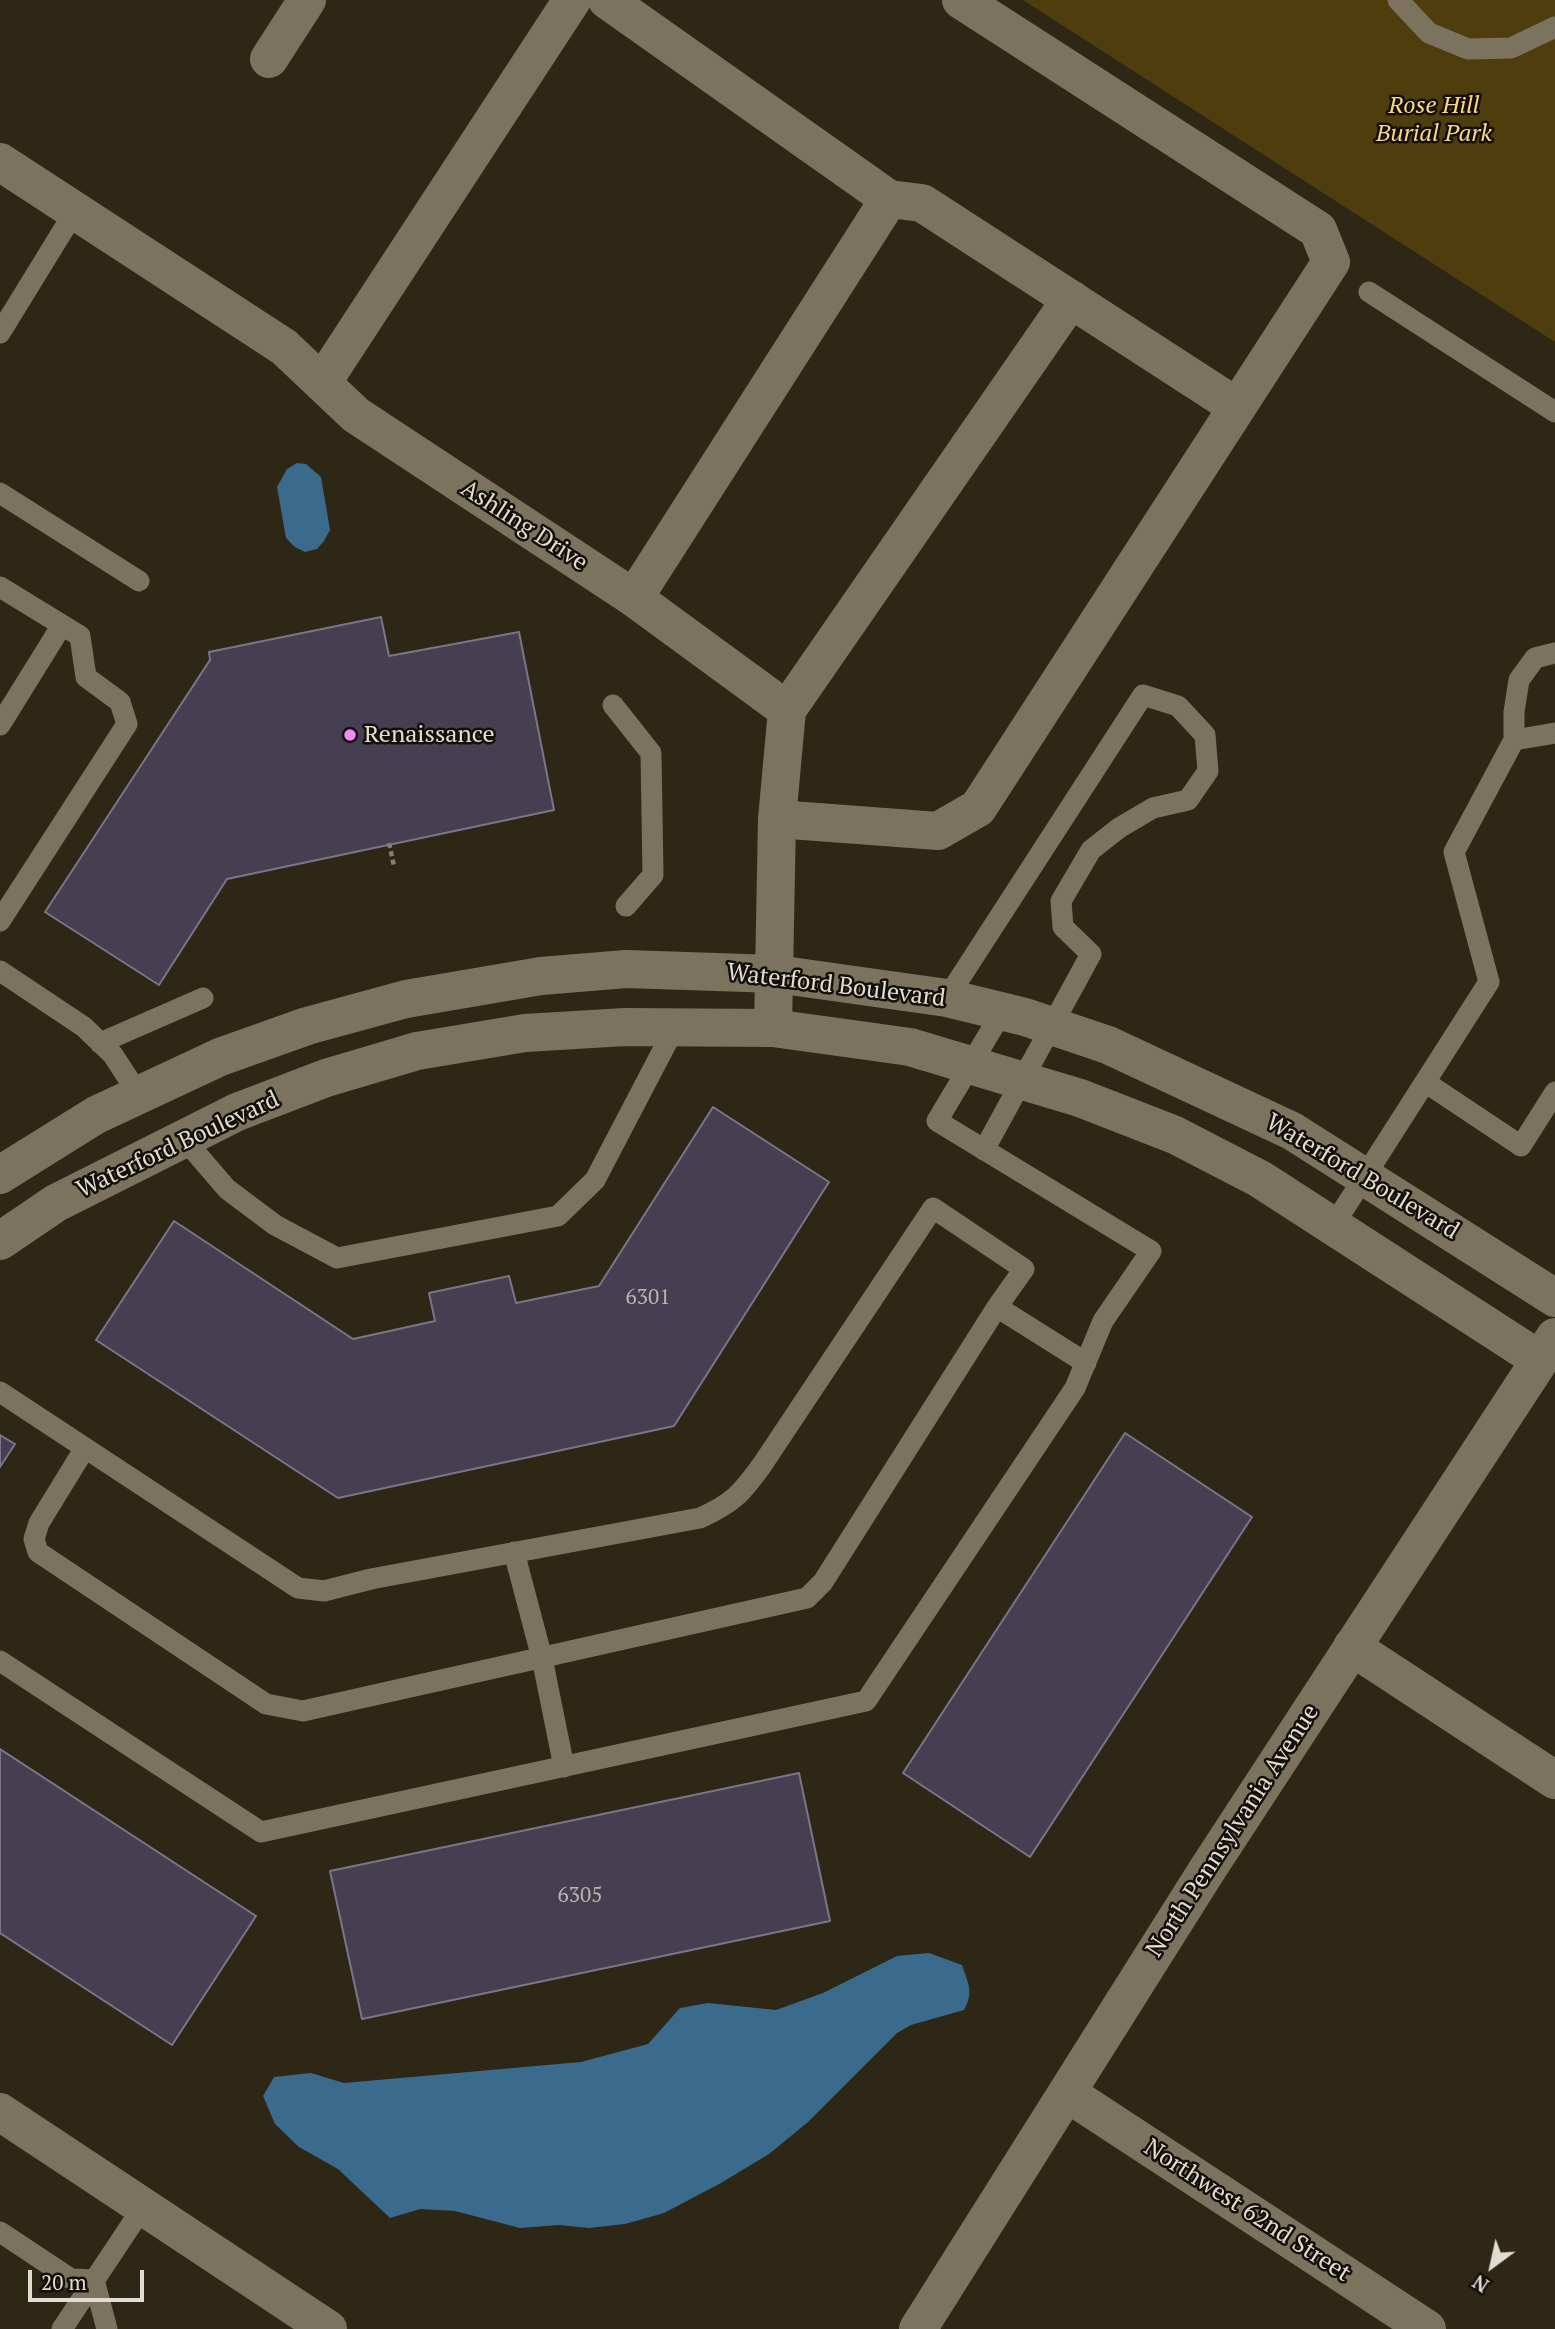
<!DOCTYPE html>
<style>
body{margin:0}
#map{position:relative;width:1555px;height:2329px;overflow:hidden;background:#2f2715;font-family:"PT Serif",serif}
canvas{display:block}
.north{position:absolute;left:1457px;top:2231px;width:70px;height:70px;-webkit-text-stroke:5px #141009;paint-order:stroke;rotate:213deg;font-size:19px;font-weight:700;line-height:28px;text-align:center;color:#e1dcd1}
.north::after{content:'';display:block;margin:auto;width:24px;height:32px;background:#e1dcd1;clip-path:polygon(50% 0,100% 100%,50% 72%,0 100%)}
.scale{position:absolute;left:28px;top:2270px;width:116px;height:32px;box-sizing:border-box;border:4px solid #e1dcd1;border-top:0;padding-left:9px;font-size:21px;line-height:24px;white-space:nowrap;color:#e1dcd1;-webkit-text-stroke:5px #141009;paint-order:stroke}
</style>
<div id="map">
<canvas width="1555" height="2329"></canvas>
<div class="north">N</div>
<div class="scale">20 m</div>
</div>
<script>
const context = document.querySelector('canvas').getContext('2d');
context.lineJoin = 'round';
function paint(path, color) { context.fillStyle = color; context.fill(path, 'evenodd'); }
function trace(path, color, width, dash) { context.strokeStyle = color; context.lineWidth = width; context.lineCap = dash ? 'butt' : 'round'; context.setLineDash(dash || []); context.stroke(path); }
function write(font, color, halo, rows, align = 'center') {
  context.font = font + ' "PT Serif",serif'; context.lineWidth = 5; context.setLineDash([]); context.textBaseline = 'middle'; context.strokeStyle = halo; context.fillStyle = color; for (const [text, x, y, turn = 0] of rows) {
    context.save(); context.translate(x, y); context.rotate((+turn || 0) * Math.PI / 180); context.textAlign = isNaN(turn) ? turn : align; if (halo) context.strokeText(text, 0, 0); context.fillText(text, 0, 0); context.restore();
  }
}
const green = new Path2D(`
 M 1023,0 L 1555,0 L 1555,342 Z`);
const water = new Path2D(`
 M 297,463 L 306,464 L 321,477 L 330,530 L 324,541 L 317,549 L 305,552 L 295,547 L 286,538 L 277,487 L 287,469 Z
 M 929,1953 L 962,1965 C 968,1983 974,1992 964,2010 L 911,2025 L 897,2033 L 808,2122 L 769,2154 L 721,2183 L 664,2213 L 625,2224 L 589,2228 L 559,2225 L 520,2228 L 455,2211 L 420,2209 L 390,2218 L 338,2169 L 299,2147 L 275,2124 L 263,2096 L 274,2077 L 311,2073 L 344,2083 L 581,2062 L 648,2044 L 680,2008 L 708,2003 L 776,2010 L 823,1993 L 897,1956 Z`);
const building = new Path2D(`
 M 381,617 L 389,656 L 519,632 L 554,810 L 227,879 L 159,985 L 45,912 L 210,660 L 209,652 Z
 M 713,1107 L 829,1182 L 674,1426 L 338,1498 L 96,1340 L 174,1221 L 353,1339 L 435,1321 L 429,1293 L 509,1276 L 516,1303 L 599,1286 Z
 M 1125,1433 L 1252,1517 L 1030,1857 L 903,1773 Z
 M 0,1435 L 15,1444 L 0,1467 Z
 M 0,1749 L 256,1916 L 172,2045 L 0,1933 Z
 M 799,1773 L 830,1921 L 362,2019 L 330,1871 Z`);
const path = new Path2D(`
 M 389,843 L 394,866`);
const lane = new Path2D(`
 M 1398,0 L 1429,33 L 1468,49 L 1511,48 L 1555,27
 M 1369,292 L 1555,412
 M 0,333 L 75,211
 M 0,493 L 139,581
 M 0,587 L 80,636 L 86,677 L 120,702 L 127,724 L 0,921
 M 613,705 L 651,753 L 653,875 L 626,906
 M 0,725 L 62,625
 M 1514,740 L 1555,733
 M 0,971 L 84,1027 L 113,1055 L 139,1095
 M 947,998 L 1143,695 L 1178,706 L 1205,735 L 1208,771 L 1188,800 L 1153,808 L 1119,828 L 1091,850 L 1061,901 L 1063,927 L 1091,954 L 984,1150
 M 100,1043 L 203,998
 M 1425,1082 L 1521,1146 L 1555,1092
 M 184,1139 L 227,1189 L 275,1225 L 337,1258 L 558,1216 L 595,1180 L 675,1027
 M 1333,1226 L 1489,982 L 1454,852 L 1514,740 L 1514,712 L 1519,680 L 1535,658 L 1555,653
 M 0,1392 L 298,1588 L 324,1591 L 371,1579 L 700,1518 C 733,1503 741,1494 762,1465 L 933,1208 L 1024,1269 L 997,1307 L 1086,1363
 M 85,1448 L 39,1523 L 34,1539 L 38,1552 L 266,1704 L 303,1711 L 807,1598 L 823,1582 L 997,1307
 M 514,1552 L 542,1658 L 564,1767
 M 0,1661 L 261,1832 L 866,1701 L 1075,1388 L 1103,1321 L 1151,1251 L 937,1121 L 1002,1012
 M 0,2232 L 71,2279 L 94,2280
 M 94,2280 L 107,2329
 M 62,2329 L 143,2207`);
const street = new Path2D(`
 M 607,0 L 889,199
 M 269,59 L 307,0
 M 0,162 L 284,347 L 356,415 L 634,598 L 787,710 L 777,819 L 773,1028
 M 322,383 L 572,0
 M 634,598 L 889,199 L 922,203 L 1237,407
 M 787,710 L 1071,299
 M 777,819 L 938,831 L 978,808 L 1331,262 L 1318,230 L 961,0
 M 1352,1647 L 1555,1780
 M 1067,2093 L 1427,2329`);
const secondary = new Path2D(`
 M 0,1175 L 96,1115 L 220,1057 L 307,1026 L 406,999 L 541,976 L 626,969 L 776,974 L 947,998 L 1025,1017 L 1108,1045 L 1292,1131 L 1555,1298
 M 0,1241 L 56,1203 L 237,1112 L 326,1078 L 417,1051 L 525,1033 L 625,1027 L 773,1028 L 910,1047 L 1080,1098 L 1175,1135 L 1260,1179 L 1540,1360
 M 0,2112 L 328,2329
 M 918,2329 L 1207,1870 L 1555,1337`);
const markers = [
 [350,735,7,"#f08bf5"]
];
const numberNames = [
 ["6301",648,1298],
 ["6305",580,1896]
];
const parkNames = [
 ["Rose Hill",1434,106],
 ["Burial Park",1434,134]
];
const streetNames = [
 ["Ashling Drive",524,526,33],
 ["Waterford Boulevard",836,986,7],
 ["Waterford Boulevard",178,1145,-25],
 ["Waterford Boulevard",1362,1177,31],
 ["North Pennsylvania Avenue",1233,1831,-57],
 ["Northwest 62nd Street",1247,2211,33]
];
const poiNames = [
 ["Renaissance",364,735]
];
paint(green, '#503d0e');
paint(water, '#3a6b8c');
paint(building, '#453f51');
trace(building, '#7b7589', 2);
trace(path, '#857f70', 4.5, [5, 3.5]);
trace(lane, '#7c735f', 21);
trace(street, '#7c735f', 38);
trace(secondary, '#7c735f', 38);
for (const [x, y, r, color] of markers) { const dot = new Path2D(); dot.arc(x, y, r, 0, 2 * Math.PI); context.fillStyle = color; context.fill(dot); trace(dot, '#141009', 2.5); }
write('21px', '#bab5b1', null, numberNames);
write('italic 24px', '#f9d587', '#141009', parkNames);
write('24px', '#e1dcd1', '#141009', streetNames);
write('24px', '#e1dcd1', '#141009', poiNames, 'left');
</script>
